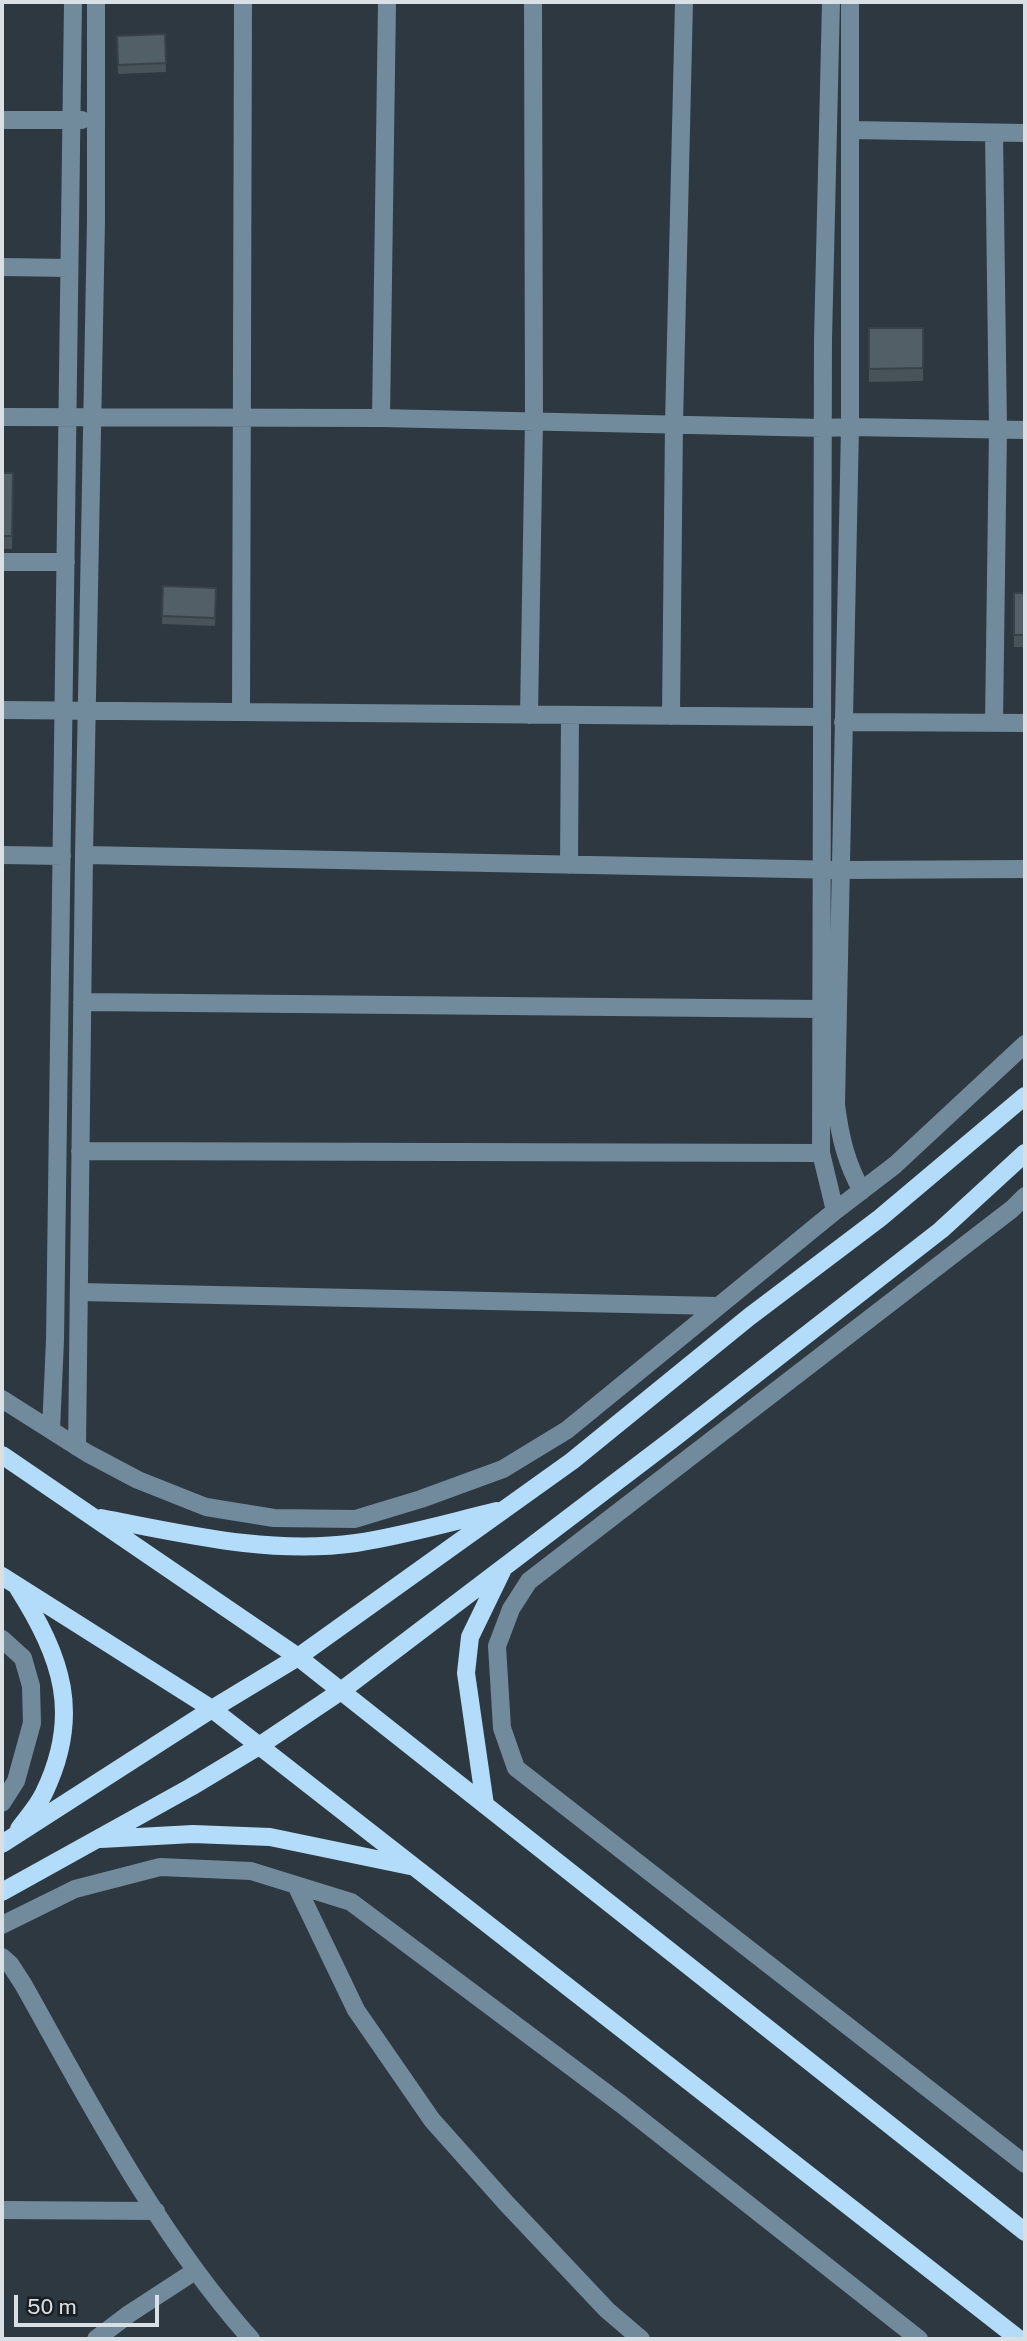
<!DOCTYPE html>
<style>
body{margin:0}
#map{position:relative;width:1027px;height:2341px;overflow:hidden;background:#2d3840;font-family:"Public Sans",sans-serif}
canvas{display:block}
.frame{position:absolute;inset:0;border:4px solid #d9e0e5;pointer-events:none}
.scale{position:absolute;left:14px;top:2295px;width:145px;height:32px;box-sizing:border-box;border:4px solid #d9e0e5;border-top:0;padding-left:9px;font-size:21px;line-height:24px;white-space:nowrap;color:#d9e0e5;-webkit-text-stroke:5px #1a1f23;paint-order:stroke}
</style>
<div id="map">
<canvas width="1027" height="2341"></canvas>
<div class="frame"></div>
<div class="scale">50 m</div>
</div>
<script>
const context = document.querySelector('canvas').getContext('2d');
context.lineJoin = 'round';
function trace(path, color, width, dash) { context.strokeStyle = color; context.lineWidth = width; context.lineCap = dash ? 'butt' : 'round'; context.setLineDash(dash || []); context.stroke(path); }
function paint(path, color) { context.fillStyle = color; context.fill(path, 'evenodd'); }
const minor = new Path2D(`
 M 831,2 L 823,340 L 821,1153 L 835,1211
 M 850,2 L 850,427 L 836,1105 C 840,1136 846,1163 862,1191
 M 2,120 L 82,120
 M 851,130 L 1025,133
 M 994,133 L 998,429 L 994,723
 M 2,267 L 69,268
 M 2,417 L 381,418 L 823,428 L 850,427 L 1025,430
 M 381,418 L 387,2
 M 2,562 L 66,562
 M 2,710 L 822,717
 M 241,712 L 243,2
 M 529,715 L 534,421 L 533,2
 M 671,716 L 674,424 L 684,2
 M 843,722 L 1025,723
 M 2,855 L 62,856
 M 84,855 L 842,870 L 1025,869
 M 569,865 L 570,715
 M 82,1002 L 821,1009
 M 80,1151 L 821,1153
 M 1025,1196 L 1012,1209 L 529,1581 L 511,1609 L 497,1646 L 502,1728 L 516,1768 L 1025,2164
 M 79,1292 L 718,1306
 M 2,1399 L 87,1453 L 138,1480 L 206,1507 L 274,1518 L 355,1519 L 421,1499 L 503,1469 L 567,1430 L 835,1211 L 895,1165 L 1025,1044
 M 51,1430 L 55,1340 L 73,2
 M 77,1447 L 84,855 L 96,220 L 96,2
 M 2,1639 L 23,1658 L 31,1686 L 32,1723 L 16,1781 L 2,1803
 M 296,1885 L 356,2010 L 432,2120 L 506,2203 L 607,2310 L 641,2339
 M 2,1925 L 75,1889 L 160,1867 L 251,1871 L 351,1902 L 621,2104 L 919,2339
 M 2,1957 L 10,1964 L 23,1984 C 91,2105 158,2235 251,2339
 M 2,2210 L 156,2211
 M 96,2339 L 129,2314 L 195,2271`);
const major = new Path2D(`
 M 2,1455 L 298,1657 L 1025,2232
 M 101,1518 C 185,1534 270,1555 356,1543 C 403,1536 451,1522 497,1511
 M 2,1576 L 212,1709 L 1019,2339
 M 18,1588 C 62,1658 82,1714 44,1793 C 38,1806 27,1818 19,1829
 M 485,1805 L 466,1673 L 470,1637 L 502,1571
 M 101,1839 L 193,1834 L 270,1837 L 410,1866
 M 2,1844 L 212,1709 L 298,1657 L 572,1461 L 749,1317 L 880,1218 L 1025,1096
 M 2,1892 L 191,1787 L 259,1746 L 341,1691 L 674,1438 L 941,1230 L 1025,1153`);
const wall = new Path2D(`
 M 165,34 L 166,72 L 118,74 L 117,36 Z
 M 869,328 L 923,328 L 923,381 L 869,382 Z
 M 2,473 L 13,473 L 12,549 L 2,549 Z
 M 163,586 L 216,588 L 215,626 L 162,624 Z
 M 1014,593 L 1025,593 L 1025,647 L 1014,647 Z`);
const building = new Path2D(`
 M 165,34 L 166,63 L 118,65 L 117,36 Z
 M 869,328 L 923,328 L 923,368 L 869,369 Z
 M 2,473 L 13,473 L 12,536 L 2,536 Z
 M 163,586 L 216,588 L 215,618 L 162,616 Z
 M 1014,593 L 1025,593 L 1025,635 L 1014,635 Z`);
trace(minor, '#718a9c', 18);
trace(major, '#b2dcf9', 18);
paint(wall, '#475259');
paint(building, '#525f67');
trace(building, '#394248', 2);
</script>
